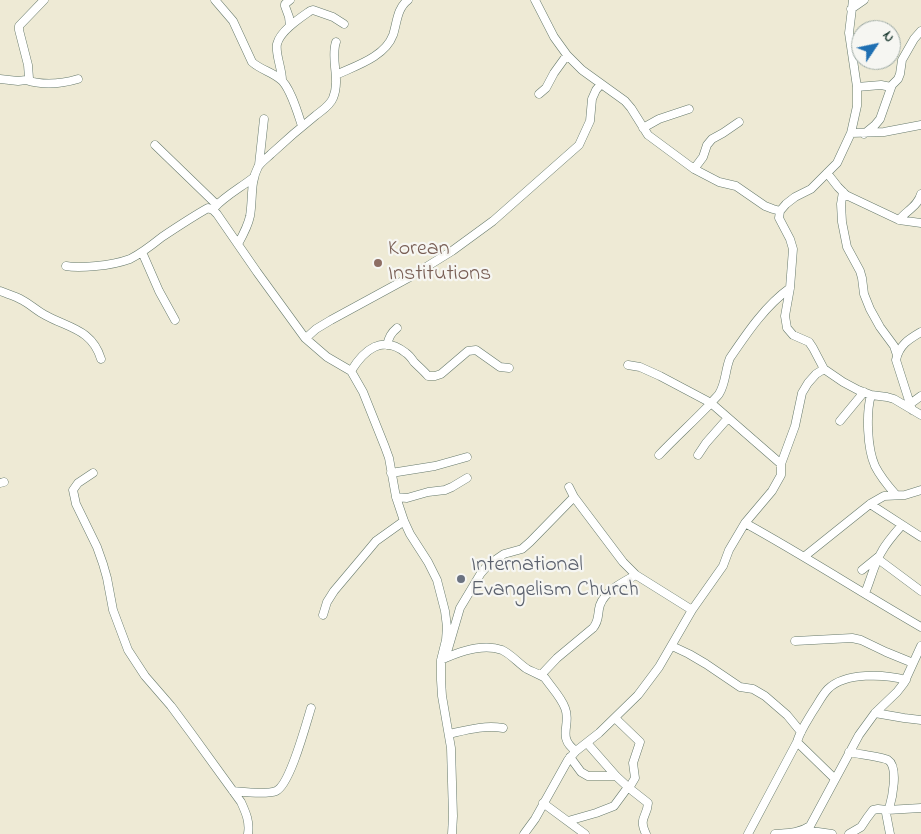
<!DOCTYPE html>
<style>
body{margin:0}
#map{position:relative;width:921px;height:834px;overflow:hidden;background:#eeead5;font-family:"Indie Flower",sans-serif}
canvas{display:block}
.north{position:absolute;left:851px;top:20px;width:50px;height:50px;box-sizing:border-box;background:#f6f6f2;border:1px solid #a0aca6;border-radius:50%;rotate:56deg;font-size:14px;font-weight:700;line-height:20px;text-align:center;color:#1f3d34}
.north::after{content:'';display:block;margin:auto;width:18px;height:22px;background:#1f6fb2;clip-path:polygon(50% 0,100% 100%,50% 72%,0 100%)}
</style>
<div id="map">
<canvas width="921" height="834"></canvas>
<div class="north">N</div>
</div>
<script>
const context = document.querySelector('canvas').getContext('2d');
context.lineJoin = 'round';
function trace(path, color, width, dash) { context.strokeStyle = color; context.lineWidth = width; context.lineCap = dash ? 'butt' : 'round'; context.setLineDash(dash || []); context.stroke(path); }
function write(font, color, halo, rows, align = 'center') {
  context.font = font + ' "Indie Flower",sans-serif'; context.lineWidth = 4.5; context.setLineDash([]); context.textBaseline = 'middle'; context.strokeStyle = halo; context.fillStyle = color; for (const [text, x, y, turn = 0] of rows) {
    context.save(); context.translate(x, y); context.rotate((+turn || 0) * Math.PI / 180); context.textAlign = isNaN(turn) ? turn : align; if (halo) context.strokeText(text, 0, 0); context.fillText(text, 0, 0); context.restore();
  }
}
const minor = new Path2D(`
 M 215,0 L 233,21 L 252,62 C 261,70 272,72 280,79 C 290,86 298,114 302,126
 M 290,0 L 285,4 L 285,6 L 289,17 L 290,26
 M 535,0 L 554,37 L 567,55 L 582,70 L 625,101 L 631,108 L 648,135 L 694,169 L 719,182 L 736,186 L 765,206 L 773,209 L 780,211
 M 853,0 L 849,33 L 857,87 L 857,106 L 851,133 L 837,163 L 811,189 L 795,197 L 786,204 L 780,211 L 779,218 L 790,239 L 793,249 L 790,288 L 785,316 L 787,328 L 793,335 L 809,342 L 813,348 L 824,369 L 843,382 L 858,390 L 871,395 L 887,397 L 894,399 L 921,415
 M 851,9 L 864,0
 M 336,75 C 355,66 385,57 393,35 C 397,23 397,8 408,0
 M 0,79 L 18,81 L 26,80 L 29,78 L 28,65 L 19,30 L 19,26 L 44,0
 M 26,80 C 44,86 61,84 78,79
 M 282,80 C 282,69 275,53 277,44 C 280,31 300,18 310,11 L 313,10 L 333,17 L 344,24
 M 857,87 L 881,85 L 891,87
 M 539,94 L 546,88 L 554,73 L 567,55
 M 643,128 L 659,119 L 689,109
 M 851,133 L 884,132 L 921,125
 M 864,134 L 875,125 L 880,119 L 892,85 L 898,79 L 900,74 L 902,60 L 914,39 L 921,31
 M 155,145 L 217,205
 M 259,165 L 264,119
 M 694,169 L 703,157 L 707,145 L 712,139 L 723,133 L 739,122
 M 827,173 L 838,187 L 846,195 L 899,220 L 921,223
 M 843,192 L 841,204 L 842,222 L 847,247 L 860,271 L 862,278 L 864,294 L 870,309 L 880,327 L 894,346 L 897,355
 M 214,208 C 225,196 240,188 253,178
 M 899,220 C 906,211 918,206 921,194
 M 238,244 C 243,235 248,226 250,216 C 253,199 250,182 258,167 C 261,162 267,158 271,154 C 285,141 300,128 315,116 C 321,111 330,106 333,98 C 341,79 330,59 336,42
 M 142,252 L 159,291 L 175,320
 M 66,266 C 76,268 86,267 96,266 C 108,265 119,263 130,259 C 142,253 152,245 162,237 C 177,227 192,217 208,208 L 213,210 L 217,214 L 257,272 L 305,338 L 327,357 L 351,371 L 363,392 L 385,447 L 389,458 L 396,497 L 404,521 L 410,534 L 428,562 L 437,580 L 445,611 L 447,627 L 446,640 L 441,660 L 441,680 L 442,696 L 451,748 L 453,816 L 452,834
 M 0,291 C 7,294 15,296 22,300 C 30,304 37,311 45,315 C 68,328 92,329 101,359
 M 306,338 L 316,329 L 331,320 L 410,277 L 452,251 L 493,221 L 579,145 L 590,121 L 592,99 L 596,90 L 601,84
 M 387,345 C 389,337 391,333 397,328
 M 628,365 L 640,367 L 660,376 L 711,403 C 694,421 676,437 659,455
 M 351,371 C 364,350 382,334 406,353 C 409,355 412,359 414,362 C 419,367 424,371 428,376 L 435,376 L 441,374 L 468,351 L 476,350 L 500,367 L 509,368
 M 871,395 C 866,413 867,448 875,466 C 880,476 889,487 896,495
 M 910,404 L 921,396
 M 912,410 L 896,360 C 899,345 909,339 921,332
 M 840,421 L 864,392
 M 698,455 L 706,443 L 728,418
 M 781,464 L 711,403 C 713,400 717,397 719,394 C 726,383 725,370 730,358 C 747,333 765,306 790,288
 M 93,473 L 78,483 L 73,490 L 76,504 L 97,547 L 103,564 L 107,578 L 113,610 L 128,650 L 145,676 L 171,706 L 191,733 L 241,802 C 246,813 250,822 248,834
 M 391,473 L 435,466 L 467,457
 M 0,483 L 4,482
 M 569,487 L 574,497 L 623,562 L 636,575 L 692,610
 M 396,497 L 407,498 L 428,492 L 445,490 L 452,487 L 467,478
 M 870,504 L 921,537
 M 745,523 C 805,556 862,593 921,627
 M 805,556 L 870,504 L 884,496 L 905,495 L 921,490
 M 878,559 L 921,591
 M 862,570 L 878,557
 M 865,593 C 871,579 874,564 882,551 C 887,542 895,533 902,525
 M 323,615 L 327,602 L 334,591 L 366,553 L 376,541 L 404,521
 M 795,641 L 852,638 L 861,640 L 886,652 L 913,663
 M 672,646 L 689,654 L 706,664 L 740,687 L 753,689 L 765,696 L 787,715 L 801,732
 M 448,649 L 460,608 L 481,573 L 488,565 L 504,554 L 522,549 L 530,542 L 574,497
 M 441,660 C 458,652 483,643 502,650 C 511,654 519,664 527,669 C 533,672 539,674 545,678 C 551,687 561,697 565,708 C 572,724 556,737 576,751
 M 541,675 L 557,658 L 593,628 C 600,620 597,614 600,605 C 605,591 623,582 636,575
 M 875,713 L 904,718 L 921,720
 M 615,718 L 640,742 L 633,763 L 635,778 L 629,788
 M 449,734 C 467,730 484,725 503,728
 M 587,743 L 616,776 L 629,788 L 648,803 C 647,818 638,817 646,834
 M 849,752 C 857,754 882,757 888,760 C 899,767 892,799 889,809
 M 570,757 L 581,772 L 588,776 L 616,776
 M 835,779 L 797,742 C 800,731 807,721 813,711 C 818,704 822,695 828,689 C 845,672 885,674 906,680
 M 233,791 C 244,792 266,795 276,791 C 290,785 306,724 311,708
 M 543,803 L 585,834
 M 568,821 L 596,813 L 614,806 L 628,787
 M 804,830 L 832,834
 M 524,834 L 535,819 L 568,760 L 576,751 L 599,733 L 638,695 L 659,667 L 692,610 L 723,566 L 729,550 L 745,523 L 772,491 L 781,475 L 781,464 L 795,426 L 802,393 L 808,383 L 816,374 L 824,369
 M 748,834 L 797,742
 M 775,834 C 787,833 800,833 810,826 L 859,735 L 875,713 L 897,692 L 904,683 L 921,646
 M 849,834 L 861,827 L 867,818 L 873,810 L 878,809 L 887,810
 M 890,834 L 886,813 L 887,810 L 921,808`);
const markers = [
 [378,263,5,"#8d6e63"],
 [461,579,5,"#6b7280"]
];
const educationNames = [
 ["Korean",388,250],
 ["Institutions",388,275]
];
const worshipNames = [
 ["International",471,566],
 ["Evangelism Church",471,591]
];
trace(minor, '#677a6c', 9);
trace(minor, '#fff', 8);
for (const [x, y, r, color] of markers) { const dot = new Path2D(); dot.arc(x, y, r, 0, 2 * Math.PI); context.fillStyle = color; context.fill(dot); trace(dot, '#f6f6f2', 2); }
write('22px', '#785e54', '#f6f6f2', educationNames, 'left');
write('22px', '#5b616d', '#f6f6f2', worshipNames, 'left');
</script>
